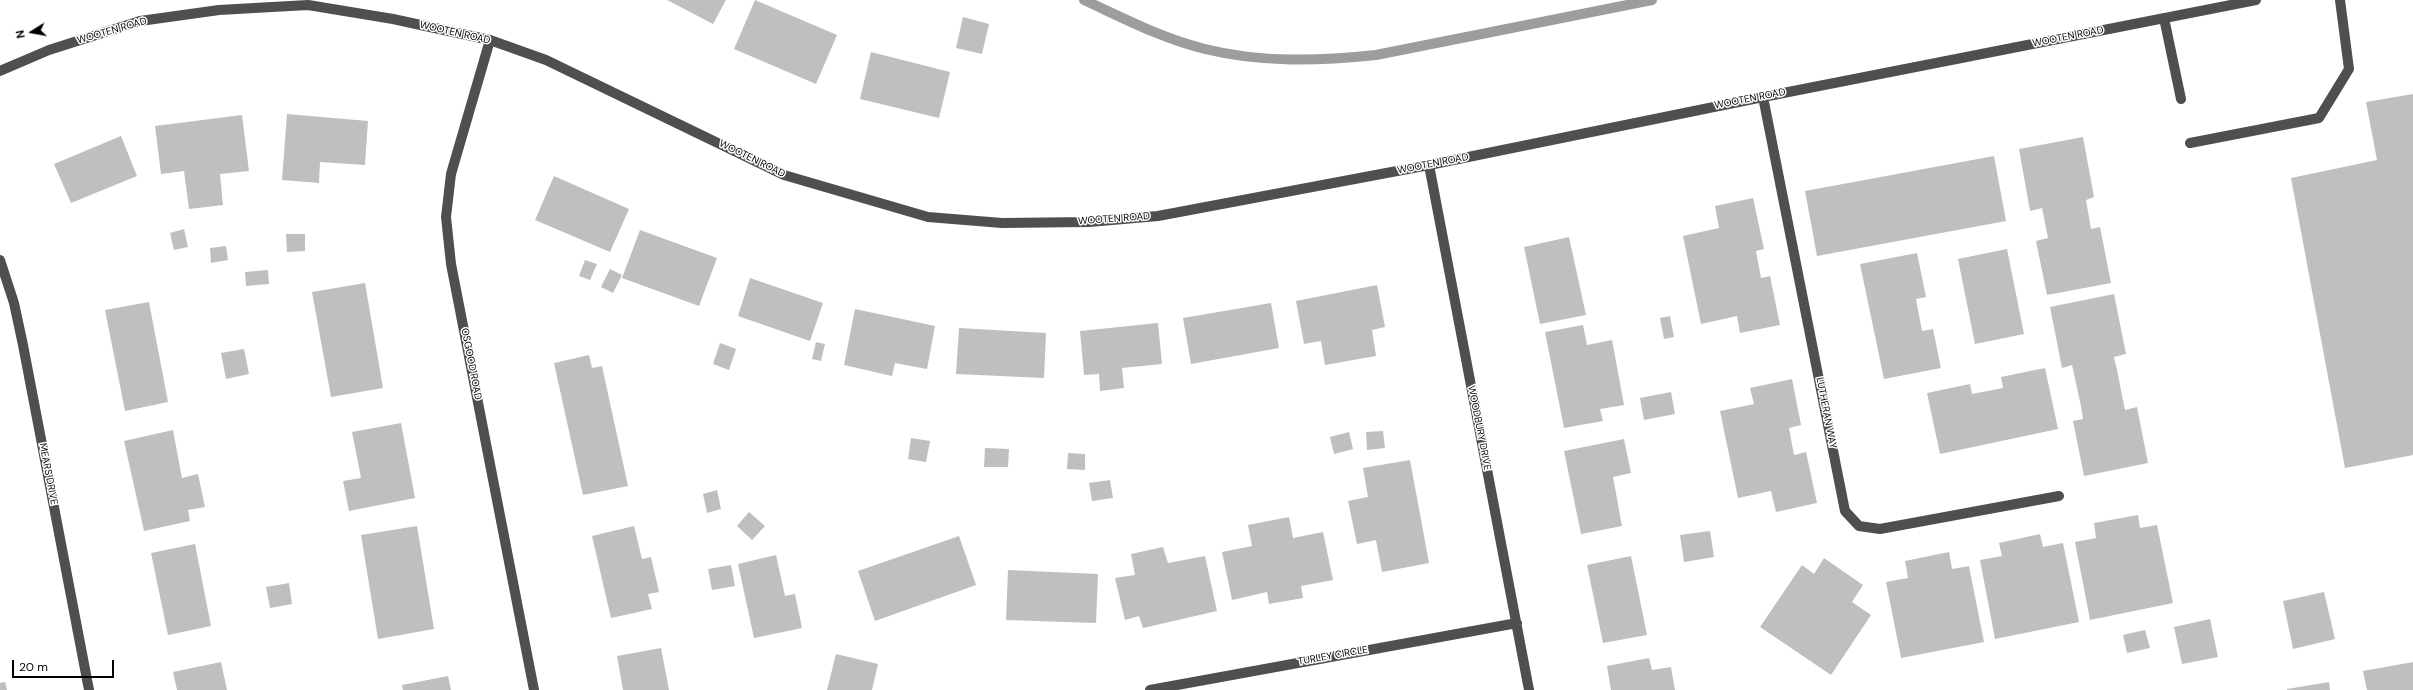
<!DOCTYPE html>
<style>
body{margin:0}
#map{position:relative;width:2413px;height:690px;overflow:hidden;background:#fff;font-family:"DM Sans",sans-serif}
canvas{display:block}
.north{position:absolute;left:12px;top:12px;width:40px;height:40px;-webkit-text-stroke:3px #fff;paint-order:stroke;rotate:259deg;font-size:11px;font-weight:700;line-height:16px;text-align:center;color:#000}
.north::after{content:'';display:block;margin:auto;width:14px;height:18px;background:#000;clip-path:polygon(50% 0,100% 100%,50% 72%,0 100%)}
.scale{position:absolute;left:12px;top:660px;width:102px;height:18px;box-sizing:border-box;border:2px solid #000;border-top:0;padding-left:5px;font-size:12px;line-height:14px;white-space:nowrap;color:#000;-webkit-text-stroke:3px #fff;paint-order:stroke}
</style>
<div id="map">
<canvas width="2413" height="690"></canvas>
<div class="north">N</div>
<div class="scale">20 m</div>
</div>
<script>
const context = document.querySelector('canvas').getContext('2d');
context.lineJoin = 'round';
function trace(path, color, width, dash) { context.strokeStyle = color; context.lineWidth = width; context.lineCap = dash ? 'butt' : 'round'; context.setLineDash(dash || []); context.stroke(path); }
function paint(path, color) { context.fillStyle = color; context.fill(path, 'evenodd'); }
function write(font, color, halo, rows, align = 'center') {
  context.font = font + ' "DM Sans",sans-serif'; context.lineWidth = 3; context.setLineDash([]); context.textBaseline = 'middle'; context.strokeStyle = halo; context.fillStyle = color; for (const [text, x, y, turn = 0] of rows) {
    context.save(); context.translate(x, y); context.rotate((+turn || 0) * Math.PI / 180); context.textAlign = isNaN(turn) ? turn : align; if (halo) context.strokeText(text, 0, 0); context.fillText(text, 0, 0); context.restore();
  }
}
const stream = new Path2D(`
 M 1084,0 C 1123,18 1163,39 1205,49 C 1261,63 1319,61 1376,55 L 1652,0`);
const building = new Path2D(`
 M 667,0 L 726,0 L 713,24 Z
 M 755,0 L 837,35 L 816,84 L 734,49 Z
 M 963,17 L 989,24 L 982,54 L 956,48 Z
 M 871,52 L 950,72 L 939,118 L 860,99 Z
 M 2413,94 L 2413,455 L 2345,468 L 2291,178 L 2377,160 L 2366,102 Z
 M 287,114 L 368,121 L 365,165 L 320,162 L 319,183 L 282,180 Z
 M 242,115 L 249,171 L 220,174 L 223,205 L 189,209 L 184,171 L 161,174 L 155,126 Z
 M 121,136 L 137,176 L 71,203 L 54,164 Z
 M 2083,137 L 2094,197 L 2086,200 L 2091,229 L 2100,227 L 2111,283 L 2047,295 L 2036,241 L 2048,238 L 2042,208 L 2030,211 L 2019,149 Z
 M 1994,156 L 2006,221 L 1817,256 L 1805,191 Z
 M 554,176 L 629,209 L 610,252 L 535,220 Z
 M 1753,198 L 1764,249 L 1756,251 L 1761,278 L 1770,276 L 1780,325 L 1740,333 L 1737,316 L 1701,324 L 1683,236 L 1719,228 L 1715,206 Z
 M 184,229 L 188,247 L 174,250 L 170,233 Z
 M 640,230 L 717,258 L 699,306 L 622,278 Z
 M 286,234 L 305,234 L 305,251 L 287,252 Z
 M 1569,237 L 1586,315 L 1540,324 L 1524,247 Z
 M 226,246 L 228,260 L 211,263 L 210,248 Z
 M 2007,249 L 2024,334 L 1975,344 L 1958,259 Z
 M 1917,253 L 1926,297 L 1916,299 L 1922,331 L 1933,329 L 1941,368 L 1884,379 L 1860,264 Z
 M 585,260 L 597,264 L 590,280 L 579,276 Z
 M 610,269 L 622,275 L 613,293 L 601,287 Z
 M 268,270 L 269,284 L 246,286 L 245,272 Z
 M 750,278 L 823,303 L 810,341 L 738,316 Z
 M 365,283 L 383,388 L 331,397 L 312,292 Z
 M 1377,285 L 1385,327 L 1372,330 L 1376,356 L 1325,365 L 1321,341 L 1304,344 L 1296,301 Z
 M 2114,294 L 2126,354 L 2114,357 L 2117,370 L 2125,410 L 2137,407 L 2148,463 L 2084,476 L 2073,421 L 2083,419 L 2081,406 L 2072,365 L 2062,368 L 2050,307 Z
 M 149,302 L 168,402 L 125,411 L 105,310 Z
 M 1271,303 L 1279,348 L 1191,364 L 1183,318 Z
 M 855,309 L 935,326 L 927,369 L 895,363 L 892,376 L 844,365 Z
 M 1670,316 L 1674,337 L 1664,339 L 1660,318 Z
 M 1158,323 L 1162,364 L 1122,368 L 1124,388 L 1100,391 L 1099,374 L 1084,375 L 1080,331 Z
 M 1583,325 L 1587,345 L 1612,340 L 1624,405 L 1600,409 L 1603,421 L 1564,428 L 1545,332 Z
 M 959,328 L 1046,333 L 1044,378 L 956,374 Z
 M 816,342 L 825,344 L 821,361 L 812,359 Z
 M 720,343 L 736,349 L 729,370 L 713,364 Z
 M 244,349 L 249,374 L 226,379 L 221,353 Z
 M 589,355 L 592,368 L 602,366 L 628,486 L 583,495 L 554,363 Z
 M 2045,368 L 2058,429 L 1940,454 L 1927,393 L 1970,384 L 1972,394 L 2003,388 L 2001,377 Z
 M 1792,379 L 1801,425 L 1789,428 L 1794,455 L 1806,452 L 1817,503 L 1776,512 L 1771,491 L 1738,498 L 1720,411 L 1754,404 L 1750,388 Z
 M 1671,392 L 1675,414 L 1644,420 L 1640,398 Z
 M 401,423 L 415,498 L 349,511 L 343,481 L 361,478 L 352,432 Z
 M 173,430 L 182,478 L 198,474 L 205,507 L 188,510 L 190,521 L 144,531 L 124,441 Z
 M 1383,431 L 1385,448 L 1367,450 L 1366,432 Z
 M 1349,432 L 1353,449 L 1334,454 L 1330,437 Z
 M 911,438 L 930,441 L 926,462 L 908,459 Z
 M 1624,439 L 1631,473 L 1613,477 L 1622,526 L 1581,534 L 1564,451 Z
 M 985,448 L 1009,449 L 1008,467 L 984,467 Z
 M 1068,453 L 1085,454 L 1085,470 L 1067,469 Z
 M 1410,460 L 1429,563 L 1382,572 L 1376,540 L 1357,544 L 1348,501 L 1368,497 L 1363,468 Z
 M 1110,480 L 1113,498 L 1092,501 L 1089,483 Z
 M 717,490 L 721,509 L 707,513 L 703,494 Z
 M 749,512 L 765,526 L 752,540 L 737,526 Z
 M 2138,515 L 2140,528 L 2157,525 L 2173,603 L 2090,620 L 2075,542 L 2096,538 L 2094,523 Z
 M 1289,517 L 1293,538 L 1323,532 L 1333,580 L 1301,586 L 1303,598 L 1269,604 L 1267,592 L 1232,600 L 1222,552 L 1252,546 L 1248,525 Z
 M 417,526 L 434,629 L 378,639 L 361,535 Z
 M 634,526 L 642,559 L 651,557 L 659,592 L 648,594 L 652,609 L 611,618 L 592,536 Z
 M 1710,531 L 1714,557 L 1684,562 L 1680,535 Z
 M 2040,534 L 2043,547 L 2063,543 L 2079,622 L 1995,639 L 1980,560 L 2002,556 L 1999,543 Z
 M 959,536 L 976,585 L 875,621 L 858,571 Z
 M 195,544 L 211,626 L 168,635 L 151,553 Z
 M 1163,547 L 1168,563 L 1205,556 L 1217,611 L 1143,628 L 1139,616 L 1125,620 L 1115,578 L 1135,575 L 1131,554 Z
 M 1949,552 L 1952,569 L 1969,566 L 1984,642 L 1901,658 L 1886,582 L 1908,578 L 1905,561 Z
 M 776,555 L 785,596 L 795,594 L 802,628 L 754,638 L 738,564 Z
 M 1631,556 L 1647,635 L 1603,643 L 1587,565 Z
 M 1824,558 L 1863,585 L 1852,602 L 1871,615 L 1831,675 L 1760,627 L 1802,565 L 1814,574 Z
 M 731,565 L 735,586 L 712,590 L 708,569 Z
 M 1008,570 L 1098,574 L 1096,623 L 1006,620 Z
 M 289,583 L 292,604 L 270,608 L 266,587 Z
 M 2324,592 L 2335,639 L 2293,649 L 2283,601 Z
 M 2210,619 L 2218,657 L 2182,664 L 2174,627 Z
 M 2145,630 L 2150,648 L 2127,653 L 2123,635 Z
 M 661,648 L 669,690 L 623,690 L 617,656 Z
 M 836,654 L 878,664 L 872,690 L 827,690 Z
 M 1649,658 L 1652,670 L 1671,667 L 1675,690 L 1611,690 L 1607,666 Z
 M 221,662 L 227,690 L 177,690 L 173,672 Z
 M 2413,662 L 2413,690 L 2367,690 L 2363,671 Z
 M 448,676 L 451,690 L 403,690 L 402,685 Z
 M 5,682 L 7,690 L 0,690 L 0,683 Z
 M 2329,682 L 2330,690 L 2287,690 L 2287,689 Z`);
const minor = new Path2D(`
 M 2164,18 L 2181,99
 M 490,40 L 451,174 L 446,217 L 451,264 L 534,690
 M 0,71 L 49,50 L 140,21 L 219,10 L 308,5 L 393,19 L 490,40 L 546,60 L 784,175 L 928,217 L 1002,223 L 1089,222 L 1158,216 L 1429,165 L 1763,97 L 2256,0
 M 1763,97 L 1845,511 L 1859,526 L 1880,529 L 2059,496
 M 2190,143 L 2319,118 L 2349,69 L 2340,0
 M 1429,165 L 1529,690
 M 0,260 L 14,303 L 23,345 L 89,690
 M 1150,690 L 1517,623`);
const streetNames = [
 ["WOOTEN ROAD",112,31,-16],
 ["WOOTEN ROAD",455,33,13],
 ["WOOTEN ROAD",2068,37,-11],
 ["WOOTEN ROAD",1750,99,-11],
 ["WOOTEN ROAD",752,159,26],
 ["WOOTEN ROAD",1433,164,-11],
 ["WOOTEN ROAD",1114,219,-4],
 ["OSGOOD ROAD",471,364,79],
 ["LUTHERAN WAY",1826,413,79],
 ["WOODBURY DRIVE",1479,428,79],
 ["MEARS DRIVE",48,474,79],
 ["TURLEY CIRCLE",1333,656,-10]
];
trace(stream, '#9d9d9d', 10);
paint(building, '#bfbfbf');
trace(minor, '#4f4f4f', 10);
write('10px', '#000', '#fff', streetNames);
</script>
